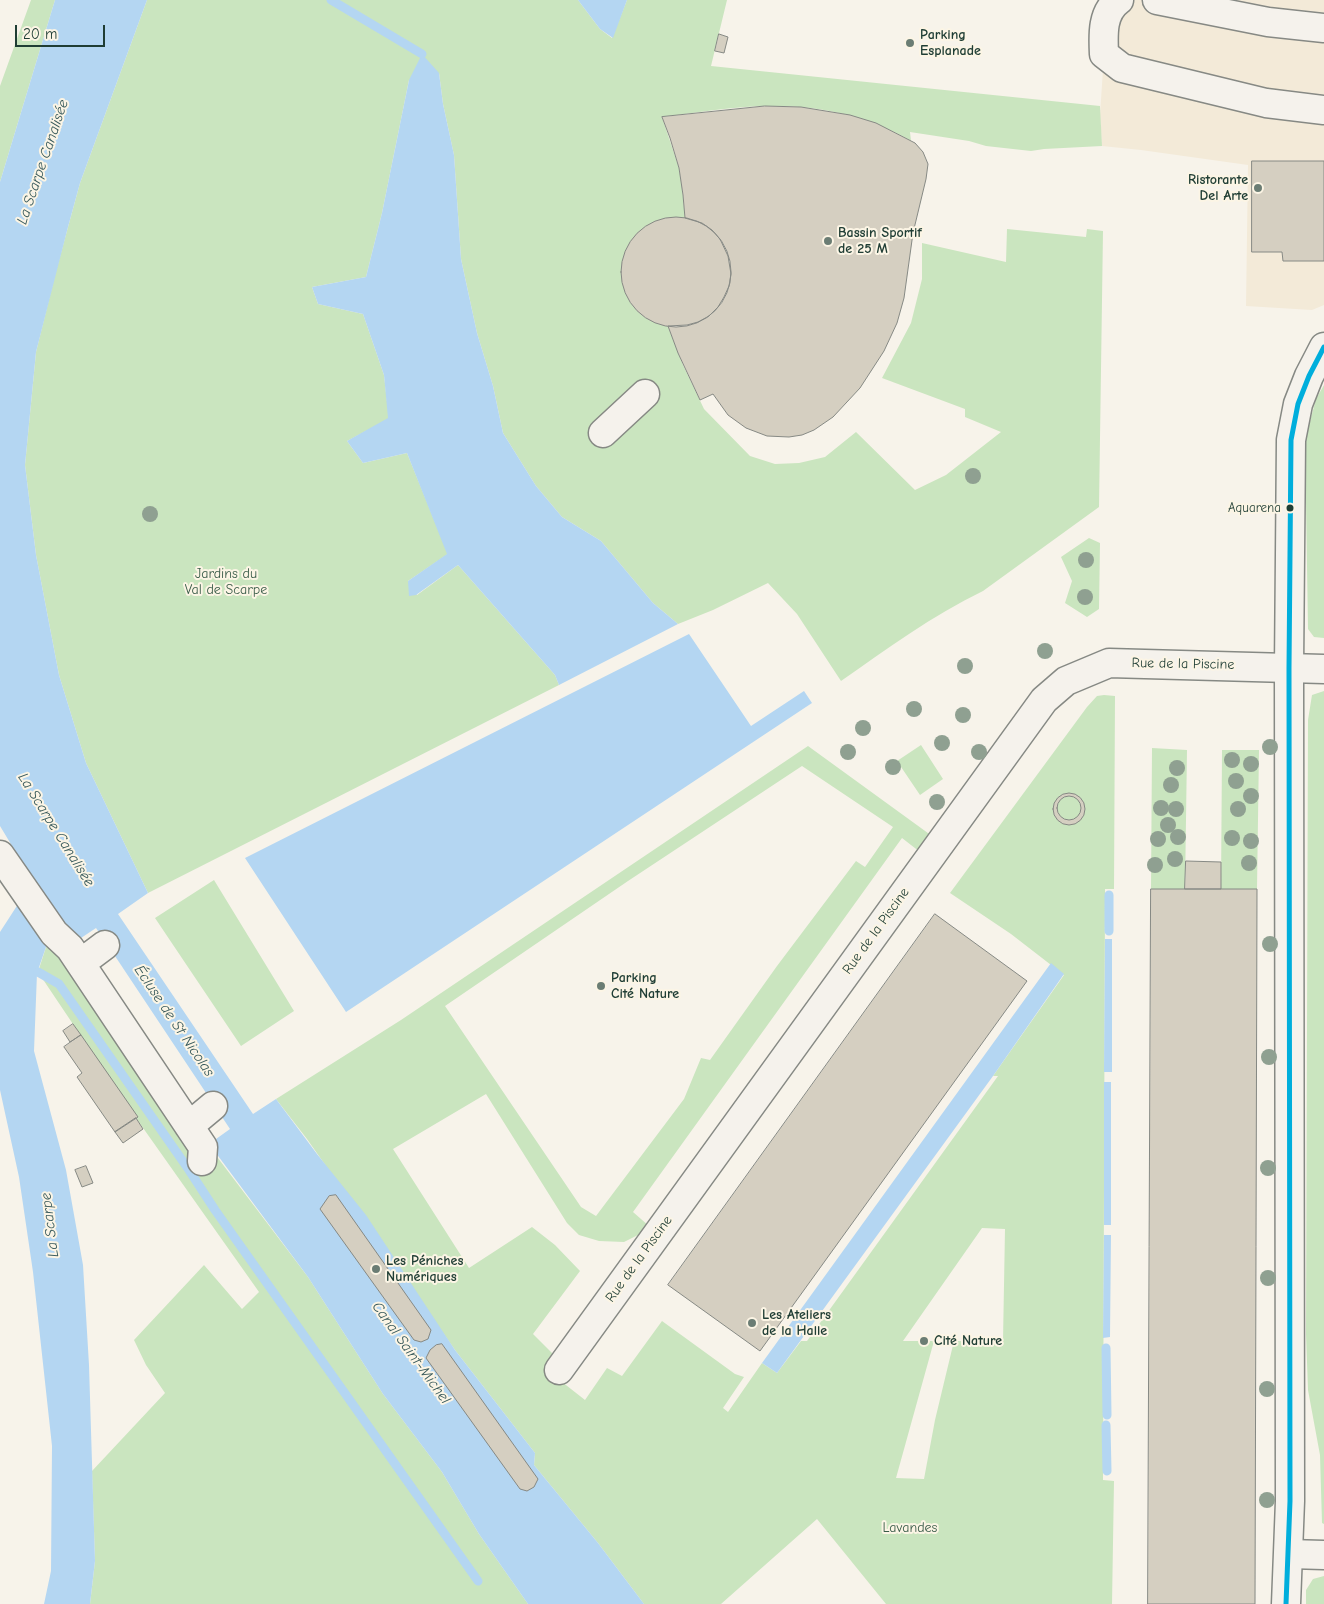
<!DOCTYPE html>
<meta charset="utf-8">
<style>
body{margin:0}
#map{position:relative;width:1324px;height:1604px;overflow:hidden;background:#f7f3ea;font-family:"Comic Neue",sans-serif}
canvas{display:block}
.scale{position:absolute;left:15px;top:25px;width:90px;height:22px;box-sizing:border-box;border:2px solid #1f3d34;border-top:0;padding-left:6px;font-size:15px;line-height:18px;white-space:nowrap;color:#1f3d34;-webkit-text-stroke:4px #fcf5e5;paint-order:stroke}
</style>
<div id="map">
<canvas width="1324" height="1604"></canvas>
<div class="scale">20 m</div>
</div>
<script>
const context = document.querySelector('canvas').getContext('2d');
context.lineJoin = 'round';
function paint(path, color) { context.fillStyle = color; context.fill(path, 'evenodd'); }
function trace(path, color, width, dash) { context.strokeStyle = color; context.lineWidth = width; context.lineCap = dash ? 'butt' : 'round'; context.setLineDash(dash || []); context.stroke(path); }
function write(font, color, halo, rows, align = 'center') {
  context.font = font + ' "Comic Neue",sans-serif'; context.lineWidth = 4; context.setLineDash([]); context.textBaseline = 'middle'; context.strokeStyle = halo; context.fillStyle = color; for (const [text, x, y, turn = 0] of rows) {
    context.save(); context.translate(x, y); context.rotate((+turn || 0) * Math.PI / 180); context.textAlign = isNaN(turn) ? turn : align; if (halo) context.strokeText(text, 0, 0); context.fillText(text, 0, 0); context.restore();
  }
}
const built = new Path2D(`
 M 1119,0 L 1324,0 L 1324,305 L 1312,310 L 1246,306 L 1248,165 L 1141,150 L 1102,146 L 1100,115 L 1104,54 Z`);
const green = new Path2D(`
 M 31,0 L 55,0 L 0,182 L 0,86 Z
 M 147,0 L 578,0 L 600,29 L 612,38 L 627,0 L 727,0 L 711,66 L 1100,106 L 1102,146 L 1044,149 L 1031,151 L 986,146 L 969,141 L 910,132 L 911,141 C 869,116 818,105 769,106 C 733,106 697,113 662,117 L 679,168 L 682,186 L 685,218 C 612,213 598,312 668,326 L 683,365 L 704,409 L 750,456 L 775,464 L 799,463 L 825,457 L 856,432 L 915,490 L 946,475 L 1001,432 L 965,417 L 965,409 L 882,378 L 911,323 L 922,279 L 922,243 L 1006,262 L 1007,229 L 1086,237 L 1087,229 L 1103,231 L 1099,507 L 983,591 C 933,615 887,649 841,681 L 797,614 L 768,583 L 713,610 L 678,624 L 653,603 L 601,541 L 562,517 L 536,486 L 503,433 L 493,386 L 477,333 L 461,259 L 454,155 L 443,104 L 439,73 L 409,80 L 382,213 L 366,277 L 312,287 L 318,304 L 363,314 L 384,375 L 389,419 L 347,441 L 363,463 L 407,453 L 448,554 L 408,581 L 417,595 L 458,565 L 555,675 L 559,685 L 148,893 L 86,763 L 59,675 L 36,555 L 25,465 L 36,352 L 56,271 L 80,183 Z
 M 1324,385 L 1324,638 L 1314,637 L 1308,629 L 1305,440 L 1316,399 Z
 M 1089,538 L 1100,543 L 1099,609 L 1087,617 L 1065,603 L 1072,581 L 1061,557 Z
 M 1324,691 L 1324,1524 L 1322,1523 L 1320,1455 L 1308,1390 L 1306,1334 L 1308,720 L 1312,695 Z
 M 1104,695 L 1115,696 L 1114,889 L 1105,889 L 1105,893 L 1103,1480 L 1114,1481 L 1112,1604 L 886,1604 L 817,1519 L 721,1604 L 644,1604 L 598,1543 L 534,1465 L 535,1453 L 455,1350 L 307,1139 L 276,1099 L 401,1020 L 808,746 L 932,836 L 920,852 L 902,838 L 633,1212 L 649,1226 L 642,1233 L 624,1242 L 599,1241 L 579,1235 L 567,1223 L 486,1094 L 393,1149 L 469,1268 L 532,1227 L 555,1245 L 580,1271 L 533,1334 L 554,1355 L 557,1378 L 585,1400 L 607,1368 L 622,1376 L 662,1321 L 735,1374 L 744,1377 L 723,1408 L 728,1412 L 762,1363 L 777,1373 L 801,1341 L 807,1341 L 998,1076 L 993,1076 L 1064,975 L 1011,934 L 950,893 L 1087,707 L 1097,696 ZM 802,766 L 893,827 L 865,867 L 856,861 L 777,966 L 710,1060 L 701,1058 L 684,1099 L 596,1216 L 581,1207 L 445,1006 L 628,881 ZM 982,1228 L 1005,1229 L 1003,1341 L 954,1341 L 935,1420 L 924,1479 L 896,1478 L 934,1341 L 903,1341 Z
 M 921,745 L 943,779 L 920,795 L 897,761 Z
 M 1152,748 L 1187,750 L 1185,889 L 1151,889 Z
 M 1222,750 L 1259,750 L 1257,889 L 1221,889 Z
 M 214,880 L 294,1011 L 241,1046 L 155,918 Z
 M 46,947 L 65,956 L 308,1277 L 383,1394 L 442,1472 L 479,1534 L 528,1604 L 90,1604 L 95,1561 L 92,1471 L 165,1393 L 146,1365 L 134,1340 L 204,1265 L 242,1309 L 259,1292 L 136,1118 L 38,972 Z
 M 1324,1576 L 1324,1604 L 1306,1604 L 1306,1590 L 1313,1579 Z`);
const water = new Path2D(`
 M 55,0 L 147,0 L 80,183 L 68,227 L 36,352 L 25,465 L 36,555 L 59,675 L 86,763 L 148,893 L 118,914 L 253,1114 L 276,1099 L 317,1154 L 366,1215 L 455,1350 L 535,1453 L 534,1465 L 598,1543 L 644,1604 L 528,1604 L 479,1534 L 442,1472 L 383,1394 L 308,1277 L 210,1145 L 209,1144 L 230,1129 L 107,944 L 96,928 L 75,942 L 32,879 L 0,826 L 0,182 Z
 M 578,0 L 627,0 L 613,38 L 600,29 Z
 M 422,54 L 439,73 L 443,104 L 454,155 L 461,259 L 477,333 L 493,386 L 503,433 L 536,486 L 562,517 L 601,541 L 653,603 L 678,624 L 559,685 L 555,675 L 458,565 L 416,595 L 409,596 L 408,581 L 447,554 L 407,453 L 363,463 L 347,441 L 388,418 L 384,375 L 363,314 L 318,304 L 312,287 L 366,277 L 382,213 L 409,80 Z
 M 689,634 L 751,726 L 804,691 L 812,703 L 346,1012 L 245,858 Z
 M 22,898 L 44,930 L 46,947 L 37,973 L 34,1051 L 66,1170 L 83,1265 L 89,1365 L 95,1561 L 90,1604 L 44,1604 L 51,1571 L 52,1446 L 33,1272 L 19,1177 L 0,1090 L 0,932 Z
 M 1105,939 L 1112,939 L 1112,1072 L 1104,1072 Z
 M 1051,963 L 1064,974 L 993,1076 L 777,1373 L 762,1363 Z
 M 1104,1082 L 1111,1082 L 1111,1225 L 1104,1225 Z
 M 1104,1235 L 1111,1235 L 1110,1337 L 1103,1338 Z`);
const stream = new Path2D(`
 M 331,0 L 422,54
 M 1109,931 L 1109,895
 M 38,972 L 59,984 L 189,1170 L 215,1210 L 478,1581
 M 1106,1348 L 1107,1415
 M 1106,1425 L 1107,1471`);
const building = new Path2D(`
 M 719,34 L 728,37 L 724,53 L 715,51 Z
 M 765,106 L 801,107 L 850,115 L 876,123 L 915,143 L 923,152 L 928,164 L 926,179 L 913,233 L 904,298 L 897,323 L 884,351 L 860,388 L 833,417 L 814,430 L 802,435 L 789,437 L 767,436 L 746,428 L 728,415 L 713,394 L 700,400 L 678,353 L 668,326 L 687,325 L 698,322 L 709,316 L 718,307 L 724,297 L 729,286 L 731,274 L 728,256 L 720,239 L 712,230 L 702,223 L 685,218 L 683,195 L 679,168 L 670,138 L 662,117 Z
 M 1252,161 L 1324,161 L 1324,261 L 1283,261 L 1282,252 L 1252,252 Z
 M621 272a55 55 0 1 1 110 0a55 55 0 1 1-110 0Z
 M1053 809a16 16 0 1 1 32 0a16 16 0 1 1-32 0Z
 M1057 808a12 12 0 1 1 24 0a12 12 0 1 1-24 0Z
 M 1186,861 L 1221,862 L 1221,889 L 1185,889 Z
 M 1151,889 L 1257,889 L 1255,1604 L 1148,1604 Z
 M 935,914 L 1027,981 L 760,1351 L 668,1285 Z
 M 73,1024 L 81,1035 L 70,1042 L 63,1031 Z
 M 81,1035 L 138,1117 L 115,1132 L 77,1077 L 82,1073 L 64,1047 Z
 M 136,1118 L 143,1129 L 123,1143 L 115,1132 Z
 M 86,1166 L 93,1183 L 82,1187 L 75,1170 Z
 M 336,1195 L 431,1330 L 428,1339 L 421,1342 L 414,1340 L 320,1209 L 329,1196 Z
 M 442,1344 L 538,1479 L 534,1487 L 527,1491 L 520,1489 L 426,1358 L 430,1350 L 436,1345 Z`);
const minor = new Path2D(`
 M 1119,0 C 1102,12 1103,34 1104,54 L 1122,68 L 1266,103 L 1324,110
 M 1157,0 L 1268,22 L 1324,28
 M 603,433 L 645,394
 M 0,855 L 54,933 L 70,948 L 203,1147 L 202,1161
 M 81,963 L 105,945
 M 189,1126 L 213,1106
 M 559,1370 L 1044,700 L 1066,681 L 1109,663 L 1324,669
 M 1289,1554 L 1324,1555`);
const major = new Path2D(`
 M 1286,1604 L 1290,1501 L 1289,668 L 1291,440 L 1298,404 L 1309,376 L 1324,347`);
const bus1 = new Path2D(`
 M 1286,1604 L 1290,1501 L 1289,668 L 1291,440 L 1298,404 L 1309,376 L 1324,347`);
const trees = [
 [973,476],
 [150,514],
 [1086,560],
 [1085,597],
 [1045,651],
 [965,666],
 [914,709],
 [963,715],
 [863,728],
 [942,743],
 [1270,747],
 [848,752],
 [979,752],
 [1232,760],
 [1251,764],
 [893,767],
 [1177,768],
 [1236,781],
 [1171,785],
 [1251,796],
 [937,802],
 [1161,808],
 [1176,809],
 [1238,809],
 [1168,825],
 [1178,837],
 [1232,838],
 [1158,839],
 [1251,841],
 [1175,859],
 [1249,863],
 [1155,865],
 [1270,944],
 [1269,1057],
 [1268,1168],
 [1268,1278],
 [1267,1389],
 [1267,1500]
];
const markers = [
 [910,43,5,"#6b7d74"],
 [1258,188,5,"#6b7d74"],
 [828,241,5,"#6b7d74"],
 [1290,508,4.5,"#1f3d34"],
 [601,986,5,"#6b7d74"],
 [376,1269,5,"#6b7d74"],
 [752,1323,5,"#6b7d74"],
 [924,1341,5,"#6b7d74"]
];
const busNames = [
 ["Aquarena",1281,508]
];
const poiNames = [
 ["Parking",920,35],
 ["Esplanade",920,51],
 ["Ristorante",1248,180,"right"],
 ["Del Arte",1248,196,"right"],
 ["Bassin Sportif",838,233],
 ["de 25 M",838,249],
 ["Parking",611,978],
 ["Cité Nature",611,994],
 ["Les Péniches",386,1261],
 ["Numériques",386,1277],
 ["Les Ateliers",762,1315],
 ["de la Halle",762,1331],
 ["Cité Nature",934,1341]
];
const parkNames = [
 ["Jardins du",226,574],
 ["Val de Scarpe",226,590],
 ["Lavandes",910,1528]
];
const streetNames = [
 ["Rue de la Piscine",1183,664,1],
 ["Rue de la Piscine",876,931,-54],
 ["Rue de la Piscine",639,1259,-54]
];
const waterNames = [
 ["La Scarpe Canalisée",43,162,-71],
 ["La Scarpe Canalisée",56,830,58],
 ["Écluse de St Nicolas",174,1021,56],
 ["La Scarpe",50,1225,-97],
 ["Canal Saint-Michel",411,1353,54]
];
paint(built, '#f3ead8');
paint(green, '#cae5bf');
paint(water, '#b4d6f2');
trace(stream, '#b4d6f2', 9);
paint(building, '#d5cfc1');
trace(building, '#868984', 1);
trace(minor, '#868984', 31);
trace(major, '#868984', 31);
trace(minor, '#f5f2ec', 28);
trace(major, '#f5f2ec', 28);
trace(bus1, '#00aedc', 5);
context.fillStyle = '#8fa091';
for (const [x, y] of trees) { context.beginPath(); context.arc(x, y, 8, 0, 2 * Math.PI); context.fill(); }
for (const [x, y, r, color] of markers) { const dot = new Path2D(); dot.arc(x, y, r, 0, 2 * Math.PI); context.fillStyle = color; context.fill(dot); trace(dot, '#fcf5e5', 2); }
write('13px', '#1f3d34', '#fcf5e5', busNames, 'right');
write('bold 14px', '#1f3d34', '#fcf5e5', poiNames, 'left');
write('14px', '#3a5c49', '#fcf5e5', parkNames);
write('14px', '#1f3d34', '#fcf5e5', streetNames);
write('italic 15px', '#37595b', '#fcf5e5', waterNames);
</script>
